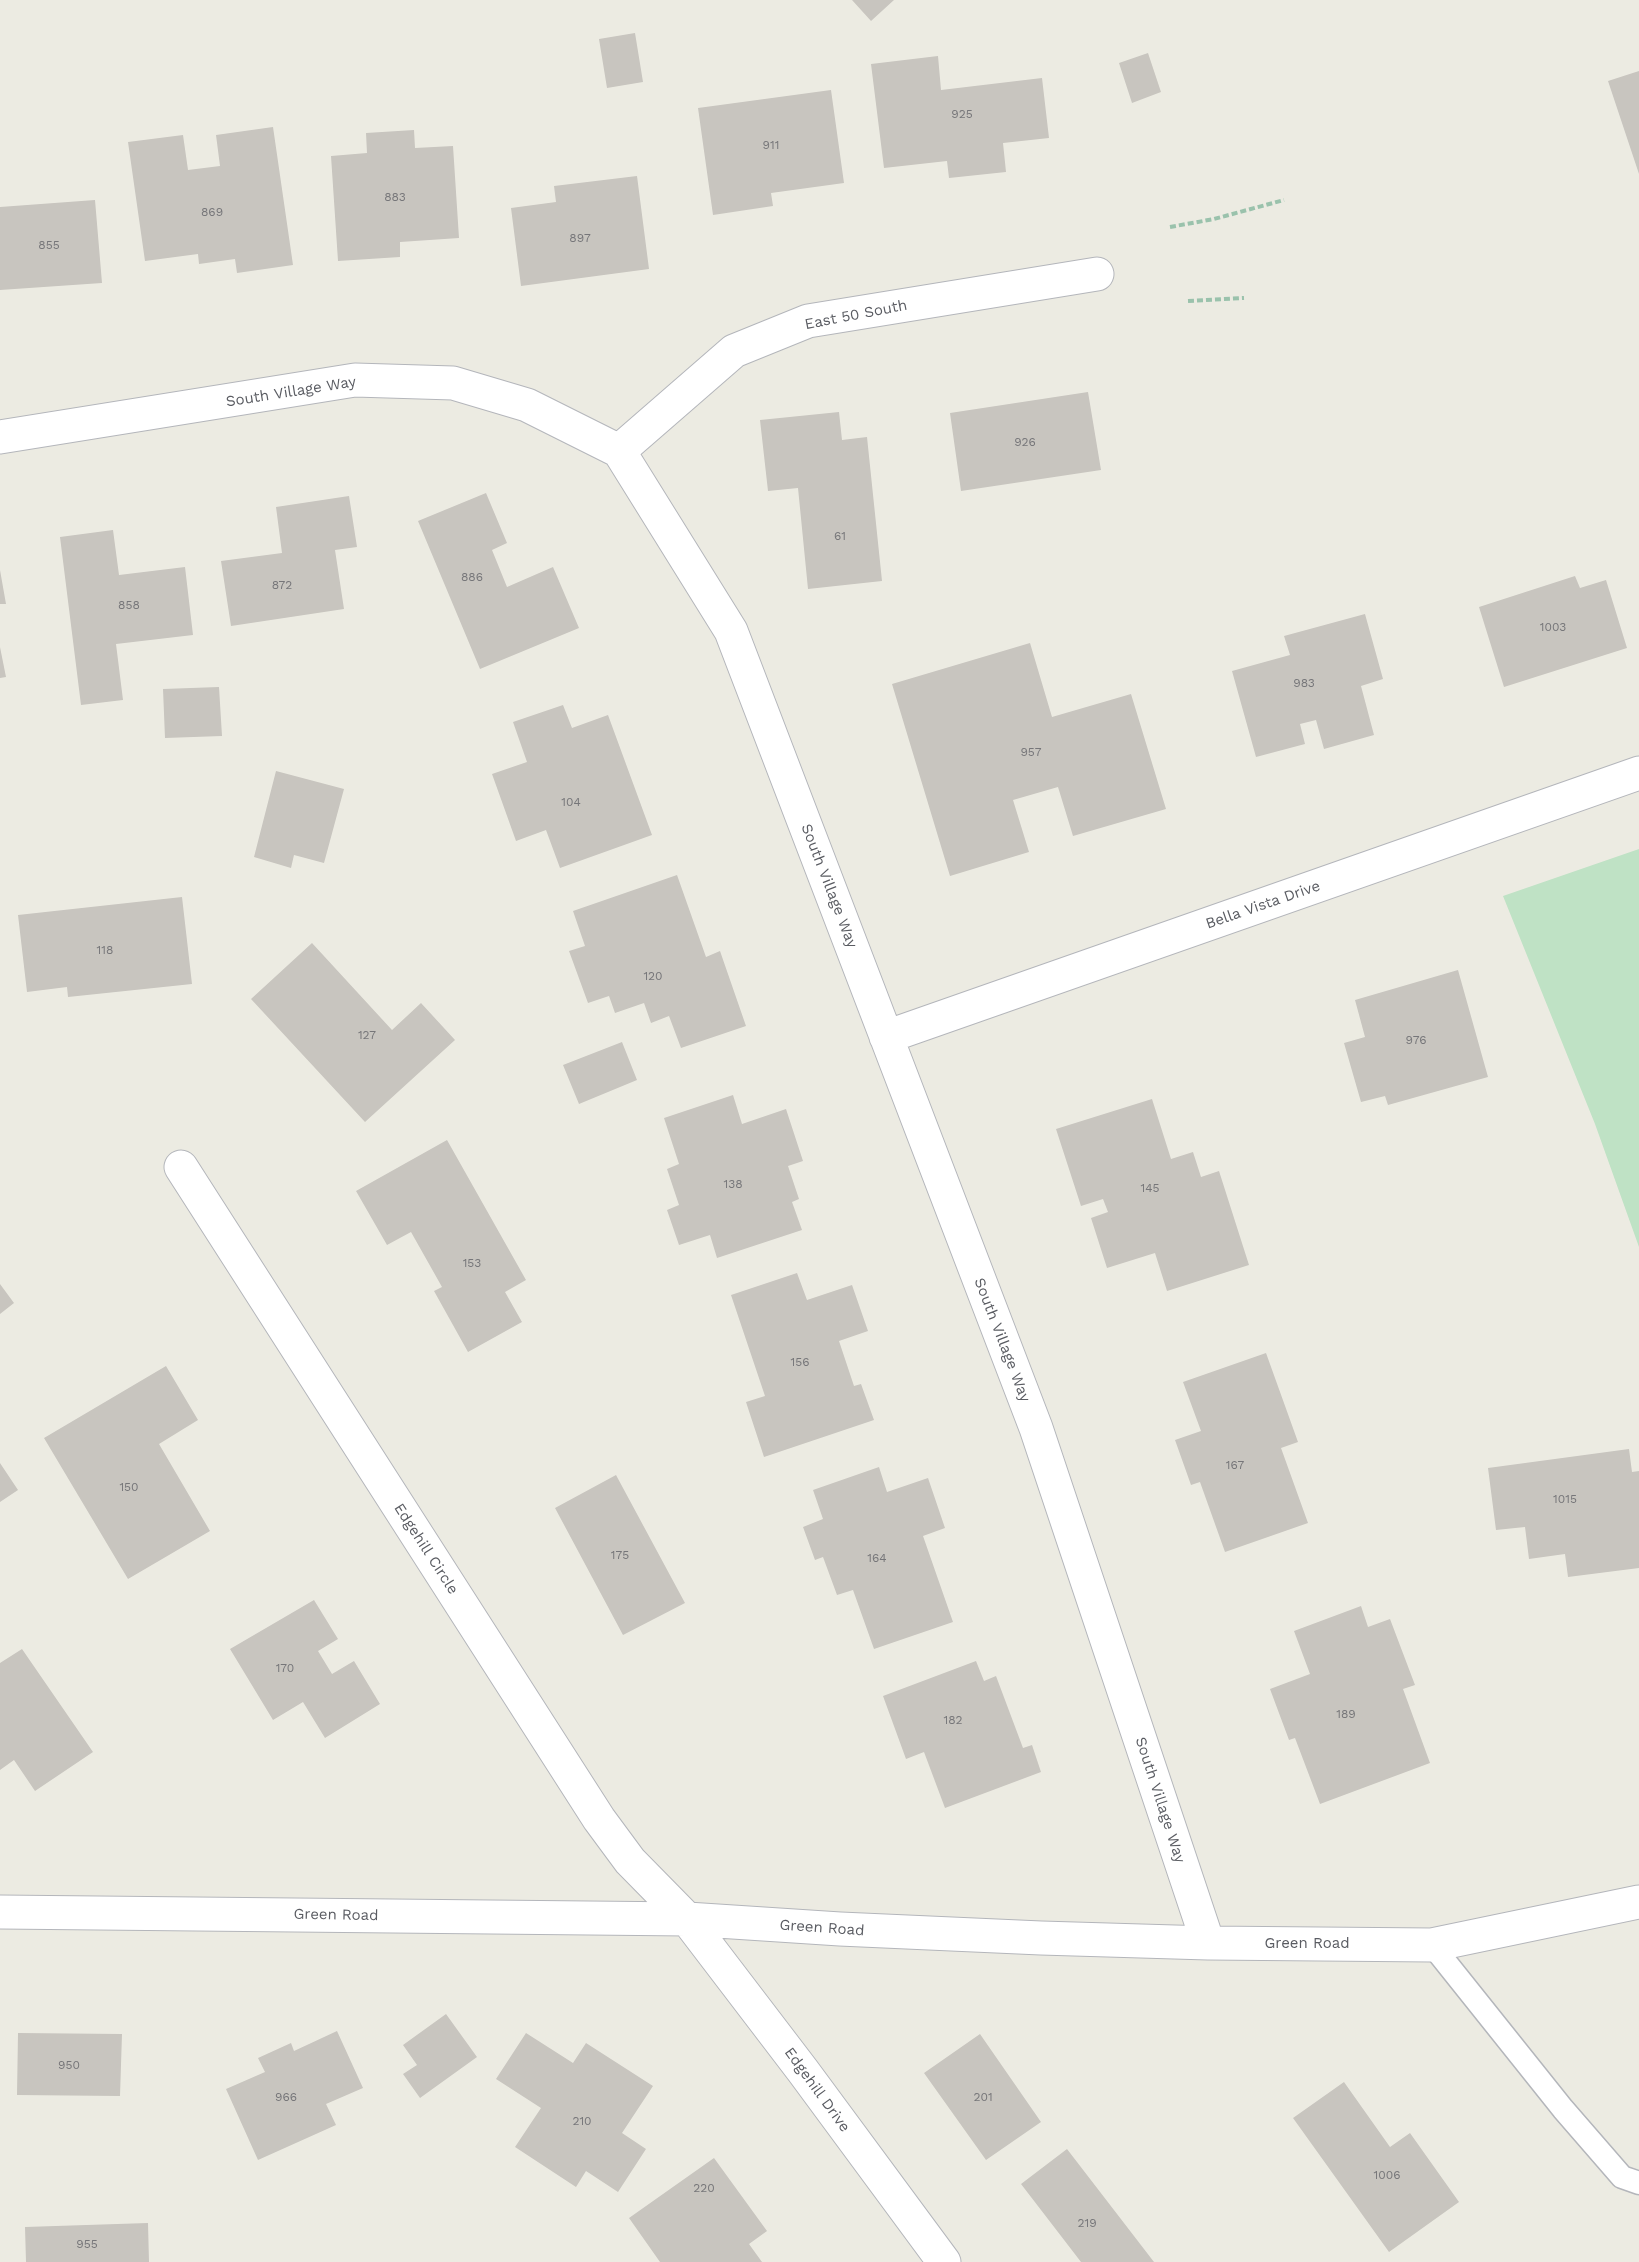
<!DOCTYPE html>
<style>
body{margin:0}
canvas{display:block;background:#ecebe2}
</style>
<canvas width="1639" height="2262"></canvas>
<script>
const context = document.querySelector('canvas').getContext('2d');
context.lineJoin = 'round';
function paint(path, color) { context.fillStyle = color; context.fill(path, 'evenodd'); }
function trace(path, color, width, dash) { context.strokeStyle = color; context.lineWidth = width; context.lineCap = dash ? 'butt' : 'round'; context.setLineDash(dash || []); context.stroke(path); }
function write(font, color, halo, rows, align = 'center') {
  context.font = font + ' "Work Sans",sans-serif'; context.lineWidth = 6; context.setLineDash([]); context.textBaseline = 'middle'; context.strokeStyle = halo; context.fillStyle = color; for (const [text, x, y, turn = 0] of rows) {
    context.save(); context.translate(x, y); context.rotate((+turn || 0) * Math.PI / 180); context.textAlign = isNaN(turn) ? turn : align; if (halo) context.strokeText(text, 0, 0); context.fillText(text, 0, 0); context.restore();
  }
}
const green = new Path2D(`
 M 1639,849 L 1639,1247 L 1595,1124 L 1503,896 Z`);
const building = new Path2D(`
 M 852,0 L 894,0 L 871,21 Z
 M 635,33 L 643,82 L 607,88 L 599,39 Z
 M 1148,53 L 1161,92 L 1132,103 L 1119,63 Z
 M 938,56 L 941,90 L 1042,78 L 1049,138 L 1003,143 L 1006,172 L 949,178 L 947,161 L 884,168 L 871,64 Z
 M 1639,71 L 1639,174 L 1608,81 Z
 M 831,90 L 844,183 L 771,193 L 773,206 L 713,215 L 698,108 Z
 M 273,127 L 293,265 L 237,273 L 235,259 L 199,264 L 198,254 L 145,261 L 128,142 L 183,135 L 188,170 L 220,166 L 216,135 Z
 M 414,130 L 415,148 L 453,146 L 459,238 L 400,242 L 400,257 L 338,261 L 331,156 L 367,153 L 366,133 Z
 M 637,176 L 649,269 L 521,286 L 511,208 L 556,202 L 554,186 Z
 M 95,200 L 102,283 L 0,290 L 0,207 Z
 M 1088,392 L 1101,470 L 961,491 L 950,413 Z
 M 839,412 L 842,440 L 867,437 L 882,581 L 808,589 L 798,488 L 768,491 L 760,420 Z
 M 486,493 L 507,543 L 492,550 L 507,587 L 553,567 L 579,628 L 480,669 L 418,521 Z
 M 349,496 L 357,547 L 335,550 L 344,609 L 231,626 L 221,561 L 282,553 L 276,507 Z
 M 113,530 L 119,575 L 185,567 L 193,635 L 116,644 L 123,700 L 81,705 L 60,537 Z
 M 0,570 L 6,604 L 0,604 Z
 M 1575,576 L 1580,588 L 1606,580 L 1627,648 L 1504,687 L 1479,607 Z
 M 1365,614 L 1383,679 L 1361,686 L 1374,735 L 1324,749 L 1316,720 L 1300,724 L 1305,744 L 1256,757 L 1232,671 L 1290,655 L 1284,636 Z
 M 1030,643 L 1052,717 L 1131,694 L 1166,809 L 1073,836 L 1058,787 L 1013,800 L 1029,852 L 950,876 L 892,684 Z
 M 0,647 L 6,677 L 0,678 Z
 M 219,687 L 222,736 L 165,738 L 163,689 Z
 M 563,705 L 572,728 L 608,715 L 652,835 L 560,868 L 546,830 L 516,841 L 492,774 L 527,762 L 513,722 Z
 M 276,771 L 344,789 L 324,863 L 294,855 L 291,868 L 254,857 Z
 M 677,875 L 706,957 L 720,951 L 746,1026 L 681,1048 L 669,1016 L 651,1023 L 644,1003 L 615,1013 L 609,996 L 588,1003 L 569,951 L 585,946 L 573,911 Z
 M 182,897 L 192,984 L 68,997 L 67,987 L 27,992 L 18,915 Z
 M 312,943 L 392,1030 L 421,1003 L 455,1040 L 365,1122 L 251,999 Z
 M 1458,970 L 1488,1077 L 1388,1105 L 1385,1096 L 1361,1102 L 1344,1043 L 1365,1037 L 1355,1000 Z
 M 622,1042 L 637,1080 L 579,1104 L 563,1065 Z
 M 733,1095 L 742,1124 L 786,1109 L 803,1161 L 788,1166 L 799,1199 L 792,1202 L 802,1230 L 717,1258 L 710,1235 L 679,1245 L 667,1210 L 679,1205 L 667,1169 L 679,1164 L 664,1118 Z
 M 1152,1099 L 1171,1159 L 1193,1152 L 1201,1177 L 1219,1171 L 1249,1265 L 1167,1291 L 1155,1253 L 1107,1268 L 1091,1218 L 1108,1212 L 1103,1199 L 1081,1206 L 1056,1129 Z
 M 447,1140 L 526,1280 L 505,1292 L 522,1322 L 468,1352 L 434,1291 L 442,1287 L 411,1232 L 387,1245 L 356,1191 Z
 M 797,1273 L 807,1300 L 852,1285 L 868,1331 L 839,1341 L 854,1386 L 861,1384 L 874,1420 L 764,1457 L 746,1402 L 765,1396 L 731,1295 Z
 M 0,1284 L 14,1303 L 0,1314 Z
 M 1266,1353 L 1298,1442 L 1281,1448 L 1308,1523 L 1225,1552 L 1200,1482 L 1191,1485 L 1175,1440 L 1201,1431 L 1183,1382 Z
 M 166,1366 L 198,1420 L 159,1444 L 210,1531 L 128,1579 L 44,1438 Z
 M 1629,1449 L 1632,1472 L 1639,1471 L 1639,1568 L 1568,1577 L 1565,1554 L 1529,1559 L 1525,1527 L 1496,1530 L 1488,1468 Z
 M 0,1463 L 18,1490 L 0,1502 Z
 M 879,1467 L 887,1492 L 928,1478 L 945,1528 L 923,1536 L 953,1622 L 874,1649 L 853,1590 L 837,1595 L 823,1557 L 815,1560 L 803,1527 L 823,1519 L 813,1490 Z
 M 616,1475 L 685,1603 L 623,1635 L 555,1508 Z
 M 314,1600 L 338,1639 L 318,1651 L 332,1674 L 354,1661 L 380,1704 L 325,1738 L 303,1702 L 273,1720 L 230,1649 Z
 M 1361,1606 L 1368,1627 L 1390,1619 L 1415,1685 L 1403,1689 L 1430,1763 L 1320,1804 L 1295,1738 L 1289,1740 L 1270,1689 L 1310,1674 L 1294,1631 Z
 M 22,1649 L 93,1752 L 35,1791 L 14,1760 L 0,1770 L 0,1663 Z
 M 976,1661 L 984,1681 L 996,1676 L 1023,1748 L 1032,1745 L 1041,1772 L 945,1808 L 924,1752 L 906,1759 L 883,1696 Z
 M 446,2014 L 477,2057 L 420,2098 L 403,2074 L 417,2065 L 403,2045 Z
 M 337,2031 L 363,2088 L 326,2104 L 336,2125 L 258,2160 L 226,2089 L 265,2072 L 258,2058 L 291,2043 L 294,2051 Z
 M 18,2033 L 122,2034 L 120,2096 L 17,2095 Z
 M 526,2033 L 573,2063 L 586,2043 L 653,2086 L 622,2133 L 646,2149 L 618,2192 L 586,2171 L 576,2187 L 515,2147 L 541,2108 L 496,2079 Z
 M 980,2034 L 1041,2122 L 986,2160 L 924,2073 Z
 M 1344,2082 L 1390,2147 L 1410,2133 L 1459,2202 L 1389,2252 L 1293,2118 Z
 M 1067,2149 L 1154,2262 L 1081,2262 L 1021,2184 Z
 M 714,2158 L 767,2231 L 749,2244 L 762,2262 L 660,2262 L 629,2218 Z
 M 148,2223 L 149,2262 L 26,2262 L 25,2227 Z`);
const path = new Path2D(`
 M 1170,227 L 1214,219 L 1284,200
 M 1188,301 L 1244,298`);
const service = new Path2D(`
 M 1432,1945 L 1563,2109 L 1622,2177 L 1639,2183`);
const minor = new Path2D(`
 M 0,437 L 355,380 L 453,383 L 527,405 L 619,451 L 731,631 L 1036,1428 L 1208,1943
 M 619,451 L 734,351 L 808,321 L 1097,274
 M 886,1037 L 1639,773
 M 181,1167 L 599,1819 L 630,1861 L 687,1919 L 803,2071 L 944,2262
 M 0,1912 L 687,1919 L 840,1929 L 1041,1938 L 1208,1943 L 1432,1945 L 1639,1902`);
const numberNames = [
 ["925",962,114],
 ["911",771,145],
 ["883",395,197],
 ["869",212,212],
 ["897",580,238],
 ["855",49,245],
 ["926",1025,442],
 ["61",840,536],
 ["886",472,577],
 ["872",282,585],
 ["858",129,605],
 ["1003",1553,627],
 ["983",1304,683],
 ["957",1031,752],
 ["104",571,802],
 ["118",105,950],
 ["120",653,976],
 ["127",367,1035],
 ["976",1416,1040],
 ["138",733,1184],
 ["145",1150,1188],
 ["153",472,1263],
 ["156",800,1362],
 ["167",1235,1465],
 ["150",129,1487],
 ["1015",1565,1499],
 ["175",620,1555],
 ["164",877,1558],
 ["170",285,1668],
 ["189",1346,1714],
 ["182",953,1720],
 ["950",69,2065],
 ["966",286,2097],
 ["201",983,2097],
 ["210",582,2121],
 ["1006",1387,2175],
 ["220",704,2188],
 ["219",1087,2223],
 ["955",87,2244]
];
const streetNames = [
 ["East 50 South",856,315,-11],
 ["South Village Way",291,392,-9],
 ["South Village Way",829,886,69],
 ["Bella Vista Drive",1263,905,-19],
 ["South Village Way",1002,1340,69],
 ["Edgehill Circle",426,1549,57],
 ["South Village Way",1160,1800,72],
 ["Green Road",336,1915,1],
 ["Green Road",822,1928,4],
 ["Green Road",1307,1944],
 ["Edgehill Drive",817,2090,54]
];
paint(green, '#bfe2c5');
paint(building, '#c8c5bf');
trace(service, '#b4b6bb', 25);
trace(minor, '#b4b6bb', 35);
trace(path, '#9ac2ac', 4, [6, 3]);
trace(service, '#fff', 22);
trace(minor, '#fff', 33);
write('12px', '#767679', null, numberNames);
write('15px', '#5a5c62', '#fff', streetNames);
</script>
